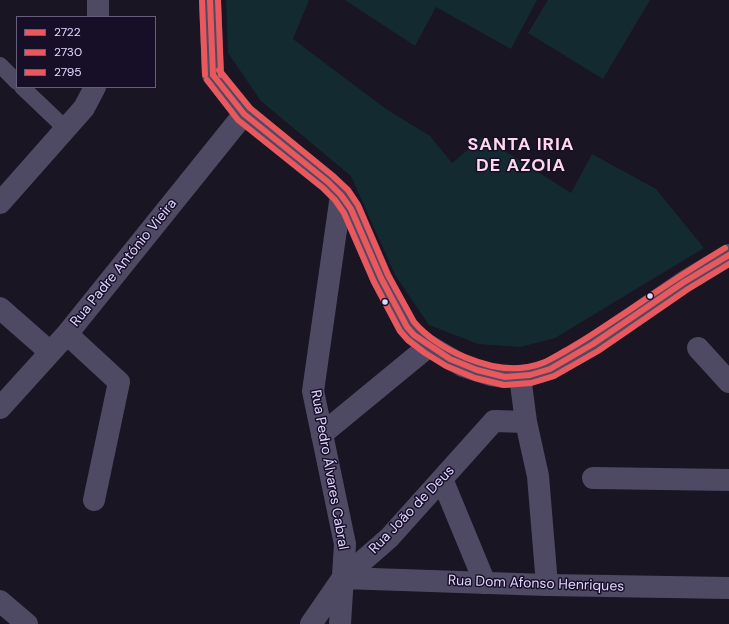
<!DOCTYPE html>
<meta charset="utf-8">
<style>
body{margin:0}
#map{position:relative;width:729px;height:624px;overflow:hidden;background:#191522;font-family:"DM Sans",sans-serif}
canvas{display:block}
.legend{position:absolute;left:16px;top:16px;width:140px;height:72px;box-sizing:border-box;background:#170f28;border:1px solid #675f7e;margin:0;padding:5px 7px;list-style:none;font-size:12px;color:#e0d6ff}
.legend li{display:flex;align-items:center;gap:8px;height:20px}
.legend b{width:20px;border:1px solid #675f7e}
</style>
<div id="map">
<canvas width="729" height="624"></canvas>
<ul class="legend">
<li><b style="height:5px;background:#e8585d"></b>2722</li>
<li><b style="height:5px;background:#e8585d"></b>2730</li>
<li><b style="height:5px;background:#e8585d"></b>2795</li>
</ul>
</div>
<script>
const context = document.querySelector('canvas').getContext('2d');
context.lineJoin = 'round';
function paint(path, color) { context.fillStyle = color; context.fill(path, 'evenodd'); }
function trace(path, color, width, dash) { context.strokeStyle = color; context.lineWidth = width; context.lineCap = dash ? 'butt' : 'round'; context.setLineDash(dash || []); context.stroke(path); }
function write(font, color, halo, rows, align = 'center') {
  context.font = font + ' "DM Sans",sans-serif'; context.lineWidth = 3; context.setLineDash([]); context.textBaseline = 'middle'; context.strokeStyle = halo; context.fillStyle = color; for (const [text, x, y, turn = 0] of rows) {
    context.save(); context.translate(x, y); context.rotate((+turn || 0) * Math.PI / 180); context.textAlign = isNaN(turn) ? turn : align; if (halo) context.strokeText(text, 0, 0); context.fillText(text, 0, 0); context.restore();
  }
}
const green = new Path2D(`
 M 226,0 L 309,0 L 293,39 L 386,109 L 430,136 L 452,163 L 483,137 L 571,193 L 592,154 L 656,189 L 704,248 L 555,338 L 520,347 L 478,344 L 429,325 L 395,275 L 351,176 L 261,101 L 228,53 Z
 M 345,0 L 537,0 L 511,49 L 436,7 L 415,46 Z
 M 548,0 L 650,0 L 603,79 L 528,33 Z`);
const service = new Path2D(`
 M 0,65 L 17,82
 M 22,87 L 65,128`);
const pedestrian = new Path2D(`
 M 520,376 L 526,422 L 538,476 L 547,585
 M 322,434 L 429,346
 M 442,479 L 485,583
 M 343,578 L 389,538 L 494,421 L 526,422`);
const minor = new Path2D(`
 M 98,17 L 98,0
 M 0,203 L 84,108 L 95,87
 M 0,308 L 50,352
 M 67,334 L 119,382 L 94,500
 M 698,348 L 729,382
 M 0,408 L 67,334 L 244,114
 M 593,478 L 729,480
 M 343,578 L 547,585 L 729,588
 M 0,601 L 27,624
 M 311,624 L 342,579
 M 340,624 L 345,544 L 313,391 L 341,195`);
const tertiary = new Path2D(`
 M 210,0 L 213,75 L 244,114 L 328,182 L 341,195 L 351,209 L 381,278 L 407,327 L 414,335 L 429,346 L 463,366 L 491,375 L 505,377 L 530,375 L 550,369 L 593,344 L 684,282 L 729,255`);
const bus1 = new Path2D(`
 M 210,0 L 213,75
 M 213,75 L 244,114 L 328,182 L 341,195 L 351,209 L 381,278 L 407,327 L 414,335 L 450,359 L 477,370 L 505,377 L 530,375 L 550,369 L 593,344 L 684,282 L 729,255`);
const bus2 = new Path2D(`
 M 202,0 L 205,75
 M 207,80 L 238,120 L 323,188 L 335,200 L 344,213 L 374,282 L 400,331 L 408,340 L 425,353 L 446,366 L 475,378 L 504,385 L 531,383 L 554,376 L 598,351 L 688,289 L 729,264`);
const bus3 = new Path2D(`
 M 218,0 L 221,75
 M 219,70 L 250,108 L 333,176 L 348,190 L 358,205 L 388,275 L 414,322 C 438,350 491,374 528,367 C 543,365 554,357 567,350 C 588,338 608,324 628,311 C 660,289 692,268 725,248`);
const markers = [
 [650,296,3.5,"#e0d6ff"],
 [385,302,3.5,"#e0d6ff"]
];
const streetNames = [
 ["Rua Padre António Vieira",124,263,-51],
 ["Rua Pedro Álvares Cabral",329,470,80],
 ["Rua João de Deus",412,510,-46],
 ["Rua Dom Afonso Henriques",536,584,2]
];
const districtNames = [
 ["SANTA IRIA",521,145],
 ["DE AZOIA",521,166]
];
paint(green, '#132b30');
trace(service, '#4f4a63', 16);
trace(pedestrian, '#4f4a63', 22);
trace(minor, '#4f4a63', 22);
trace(tertiary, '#4f4a63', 22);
trace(bus1, '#e8585d', 6);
trace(bus2, '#e8585d', 6);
trace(bus3, '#e8585d', 6);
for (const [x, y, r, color] of markers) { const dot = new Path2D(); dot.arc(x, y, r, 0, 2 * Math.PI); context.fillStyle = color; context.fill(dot); trace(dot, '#170f28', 1.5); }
write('14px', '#e0d6ff', '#170f28', streetNames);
context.letterSpacing = '1px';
write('bold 18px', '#ffd8ec', '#170f28', districtNames);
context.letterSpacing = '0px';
</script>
